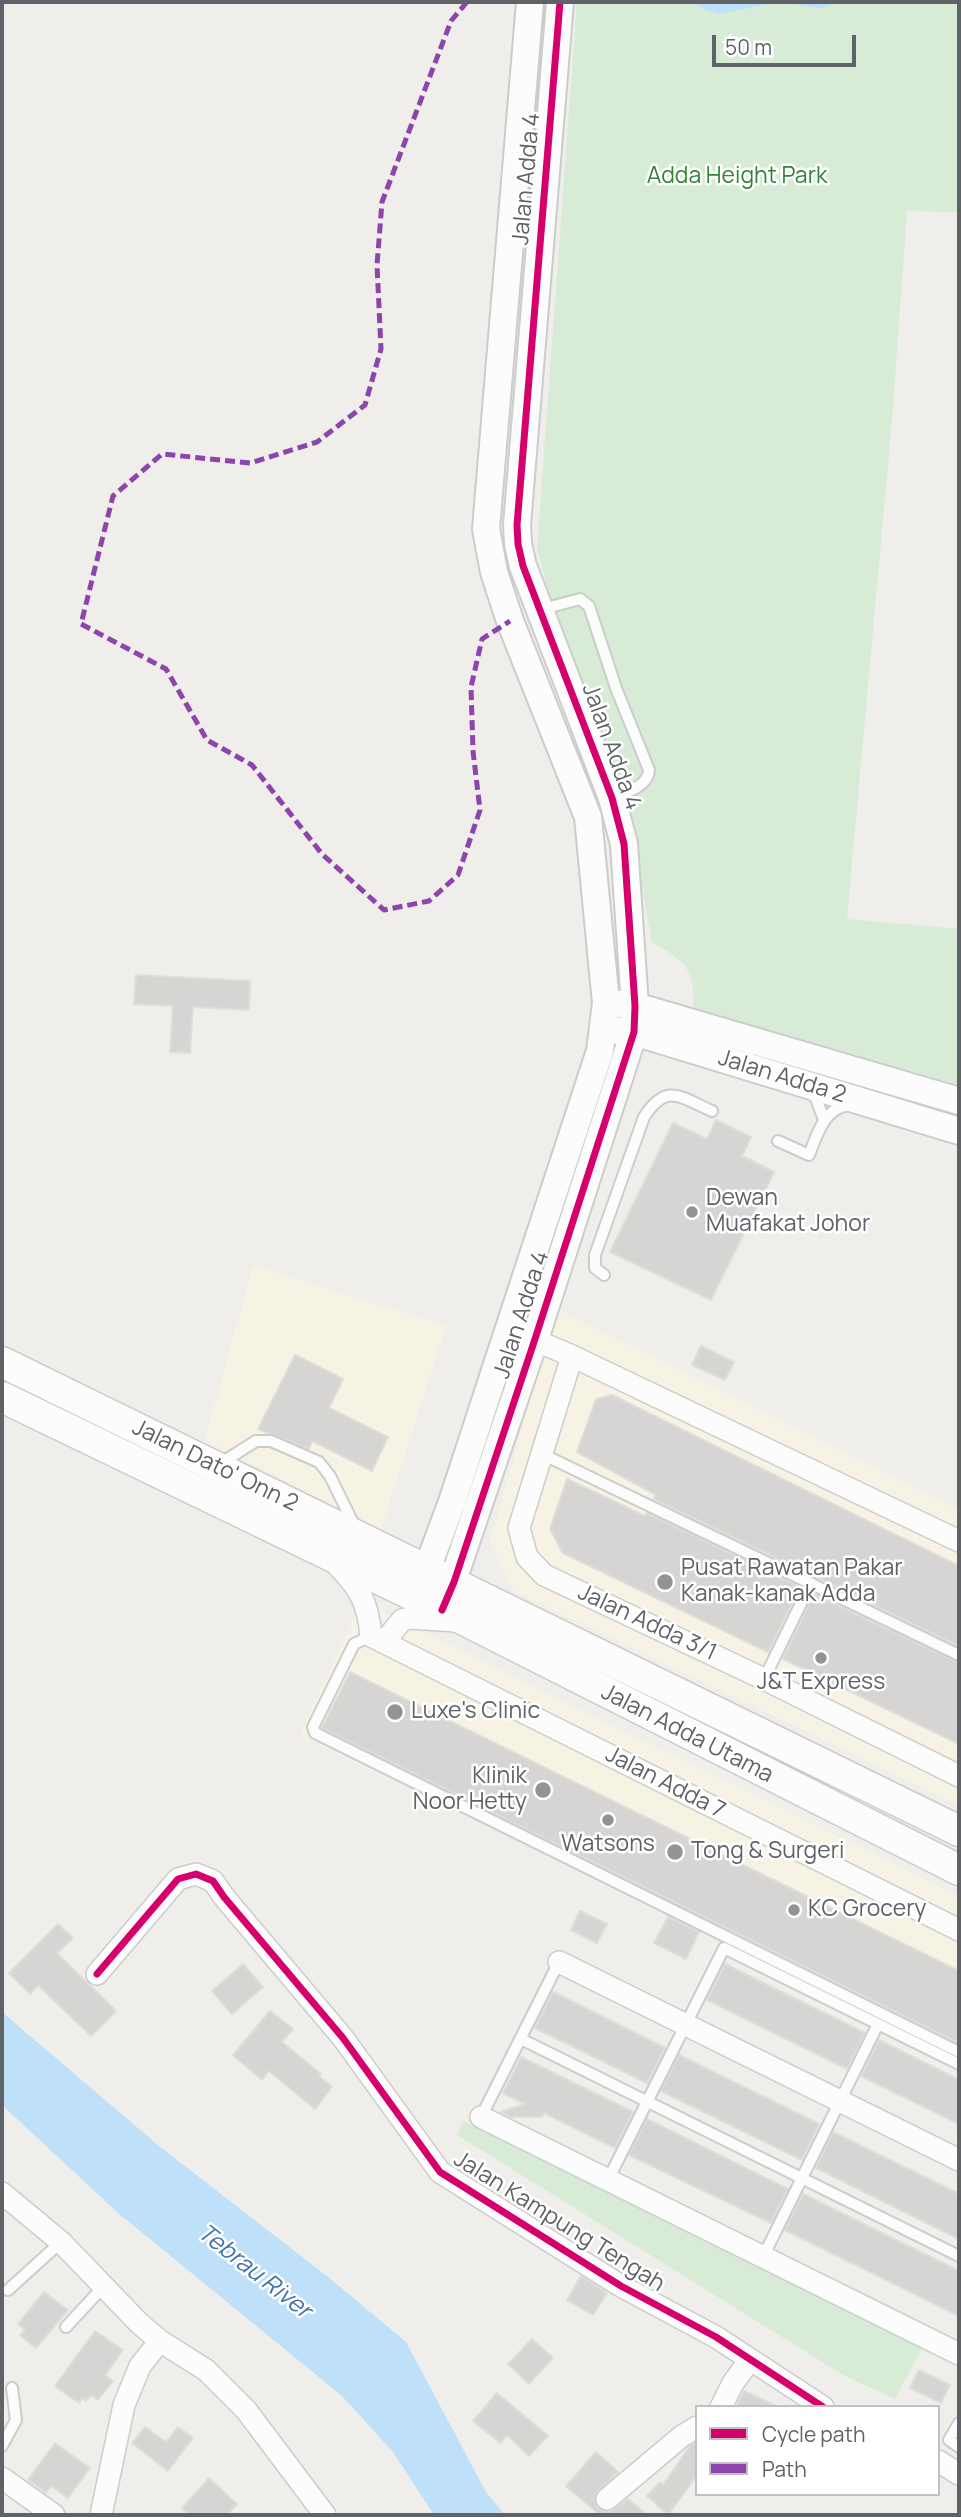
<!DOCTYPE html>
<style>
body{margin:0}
#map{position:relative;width:961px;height:2517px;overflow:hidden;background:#efeeea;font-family:Manrope,sans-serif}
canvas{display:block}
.frame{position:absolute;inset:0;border:4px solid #5f6368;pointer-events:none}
.legend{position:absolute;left:695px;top:2405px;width:245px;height:91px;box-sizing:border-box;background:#fff;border:2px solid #bfc1c3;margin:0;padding:9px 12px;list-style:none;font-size:21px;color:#5f6368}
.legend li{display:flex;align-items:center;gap:14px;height:35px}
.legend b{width:35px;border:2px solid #bfc1c3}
.scale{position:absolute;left:712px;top:35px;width:144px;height:32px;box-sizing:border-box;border:4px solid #5f6368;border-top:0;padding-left:9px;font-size:21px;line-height:24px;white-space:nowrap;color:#5f6368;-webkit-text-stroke:5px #fff;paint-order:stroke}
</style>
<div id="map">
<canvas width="961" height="2517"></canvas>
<div class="frame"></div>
<ul class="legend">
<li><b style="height:9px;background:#d6006c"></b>Cycle path</li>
<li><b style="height:9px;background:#8e44ad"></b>Path</li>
</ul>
<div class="scale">50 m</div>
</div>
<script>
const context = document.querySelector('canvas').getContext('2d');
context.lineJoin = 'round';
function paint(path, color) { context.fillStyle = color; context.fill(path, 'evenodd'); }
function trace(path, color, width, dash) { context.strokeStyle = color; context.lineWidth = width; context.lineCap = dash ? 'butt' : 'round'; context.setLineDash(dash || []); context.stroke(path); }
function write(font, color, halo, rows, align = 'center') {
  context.font = font + ' Manrope,sans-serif'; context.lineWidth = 5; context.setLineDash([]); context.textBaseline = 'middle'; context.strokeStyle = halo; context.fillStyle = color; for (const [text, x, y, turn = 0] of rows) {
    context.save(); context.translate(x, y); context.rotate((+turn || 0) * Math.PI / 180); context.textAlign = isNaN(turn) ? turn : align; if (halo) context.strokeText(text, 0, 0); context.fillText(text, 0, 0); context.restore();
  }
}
const commercial = new Path2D(`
 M 253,1266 L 446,1326 L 381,1529 L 205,1440 Z
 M 556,1309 L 959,1510 L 959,1805 L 514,1591 L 490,1542 Z
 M 361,1602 L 959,1896 L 959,2056 L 586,1872 L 300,1735 Z`);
const green = new Path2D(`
 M 577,2 L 959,2 L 959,212 L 907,211 L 892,420 L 847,919 L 959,929 L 959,1085 L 693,1008 C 695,970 686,960 652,943 L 627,802 L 553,610 L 537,548 Z
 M 463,2121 L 922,2348 L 895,2399 L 845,2376 L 457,2135 Z`);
const water = new Path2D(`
 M 694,2 L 843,2 L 819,8 L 777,2 L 720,14 L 705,10 Z
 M 2,2012 L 159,2146 L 328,2277 L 406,2342 L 486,2492 L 505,2515 L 434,2515 L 393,2452 L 342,2396 L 118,2213 L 2,2105 Z`);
const building = new Path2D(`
 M 136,975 L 250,981 L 249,1010 L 193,1007 L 190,1053 L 170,1052 L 173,1006 L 134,1004 Z
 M 716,1120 L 751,1137 L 742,1156 L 774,1172 L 711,1300 L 610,1252 L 673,1123 L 707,1139 Z
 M 701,1346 L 734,1362 L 725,1380 L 692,1365 Z
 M 295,1355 L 343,1379 L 329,1408 L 388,1437 L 372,1471 L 312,1441 L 309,1449 L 258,1429 Z
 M 612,1395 L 959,1566 L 959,1646 L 654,1499 L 656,1495 L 577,1452 L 596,1399 Z
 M 567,1479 L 645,1516 L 647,1513 L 800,1587 L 768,1652 L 563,1553 L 550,1529 Z
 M 814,1594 L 959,1663 L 959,1744 L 783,1659 Z
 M 350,1672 L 959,1971 L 959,2043 L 322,1728 Z
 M 580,1911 L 607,1924 L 597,1943 L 571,1930 Z
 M 668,1917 L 699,1932 L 686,1959 L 654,1943 Z
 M 58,1924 L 73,1938 L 57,1953 L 116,2011 L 91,2036 L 38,1985 L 30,1994 L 9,1973 Z
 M 243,1964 L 263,1987 L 232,2014 L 212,1991 Z
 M 725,1964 L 865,2033 L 847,2069 L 707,2000 Z
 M 553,1992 L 665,2048 L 647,2083 L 535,2028 Z
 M 270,2011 L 293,2029 L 282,2042 L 321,2074 L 319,2076 L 332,2087 L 315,2109 L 269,2071 L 262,2080 L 233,2055 Z
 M 879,2040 L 959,2080 L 959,2124 L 861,2076 Z
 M 679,2055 L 819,2124 L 802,2160 L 661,2091 Z
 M 521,2057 L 633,2112 L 615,2148 L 544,2113 L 542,2117 L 511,2117 L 501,2112 L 525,2104 L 503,2093 Z
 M 647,2119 L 788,2189 L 771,2223 L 629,2155 Z
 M 833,2132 L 959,2194 L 959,2239 L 816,2168 Z
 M 803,2194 L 959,2271 L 959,2316 L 785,2230 Z
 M 581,2276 L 607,2293 L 593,2315 L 567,2300 Z
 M 44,2292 L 68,2310 L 36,2348 L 20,2335 L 25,2330 L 18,2324 Z
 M 95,2331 L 123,2350 L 105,2375 L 113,2381 L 98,2400 L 91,2395 L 86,2401 L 82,2398 L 79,2403 L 55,2386 Z
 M 532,2339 L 553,2358 L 529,2384 L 508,2364 Z
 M 919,2370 L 950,2385 L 941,2403 L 910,2388 Z
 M 744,2391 L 778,2407 L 736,2407 Z
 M 497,2393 L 548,2436 L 529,2456 L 507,2435 L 500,2443 L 473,2421 Z
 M 145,2427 L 166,2442 L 178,2427 L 193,2438 L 168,2471 L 132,2443 Z
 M 697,2442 L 697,2475 L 668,2515 L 647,2496 L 660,2482 L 663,2485 L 690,2446 Z
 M 55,2443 L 90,2468 L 68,2498 L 51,2486 L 46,2493 L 28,2480 Z
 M 596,2452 L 618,2472 L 595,2494 L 597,2507 L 602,2511 L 610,2512 L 628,2499 L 647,2515 L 600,2515 L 566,2486 Z
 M 209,2478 L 237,2504 L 227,2515 L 189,2515 L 182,2508 Z`);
const service = new Path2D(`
 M 539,610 L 580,599 L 589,606 L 616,688 L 649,770 C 648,787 626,792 612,798
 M 809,1093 L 816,1098 L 824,1120
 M 778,1141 L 809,1155 C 817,1135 824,1107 850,1105
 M 604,1275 L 595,1268 L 595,1255 L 644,1117 C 667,1082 680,1097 712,1111
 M 542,1454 L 959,1655
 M 219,1461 L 229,1458 L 256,1441 L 271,1441 L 319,1462 L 330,1476 L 356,1529
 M 371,1636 L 354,1644 L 313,1727 L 315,1733 L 959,2052
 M 764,1679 L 811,1583
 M 521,2039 L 959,2256
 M 481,2117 L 559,1962
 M 608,2180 L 724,1948 L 959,2064
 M 763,2257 L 878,2024
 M 8,2290 L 61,2242
 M 66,2327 L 103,2287
 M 959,2423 L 949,2440 L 959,2447
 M 2,2446 L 16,2420 L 12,2388`);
const minor = new Path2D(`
 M 509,1329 L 572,1356 L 959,1541
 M 572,1356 L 519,1528 L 527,1557 L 544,1575 L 764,1679 L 959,1776
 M 337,1565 C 360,1588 368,1603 371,1636 L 959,1930
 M 384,1642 L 402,1620 L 410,1618 L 457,1621
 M 559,1962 L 959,2160
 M 97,1974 L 178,1879 L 196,1874 L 213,1881 L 224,1897 L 343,2038 L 440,2172 L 621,2286 L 716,2337 L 823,2407
 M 481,2117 L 959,2354
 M 2,2193 L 61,2242 L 139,2323 L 160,2341 L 206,2370 L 246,2410 L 325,2515
 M 721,2407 L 733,2383 L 750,2360
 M 938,2461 L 959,2474
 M 2,2478 L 54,2515
 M 607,2499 L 682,2436 L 697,2427
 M 101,2515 L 124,2405 L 140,2366 L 160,2341`);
const tertiary = new Path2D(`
 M 618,1004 L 635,1006 L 959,1101
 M 619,1031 L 634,1032 L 959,1131
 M 420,1588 L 452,1502 L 600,1051 L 606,1003 L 588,817 L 510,621 L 494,572 L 486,529 L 530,2
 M 446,1601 L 535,1339 L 634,1032 L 635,1006 L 624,844 L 612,798 L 523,566 L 518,544 L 517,525 L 560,2`);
const secondary = new Path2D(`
 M 2,1362 L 959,1831
 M 2,1397 L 466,1621 L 959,1870`);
const quiet = new Path2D(`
 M 467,2 L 451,21 L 382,202 L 377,265 L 381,349 L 365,405 L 317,442 L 250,463 L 162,454 L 113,496 L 81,624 L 166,669 L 207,740 L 252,765 L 322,854 L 384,910 L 429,901 L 458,875 L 480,810 L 473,751 L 471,687 L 482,639 L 510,621`);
const cycleway = new Path2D(`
 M 442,1610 L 454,1582 L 535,1339 L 634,1032 L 635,1006 L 624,844 L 612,798 L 523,566 L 518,544 L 517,525 L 560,2
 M 97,1974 L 178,1879 L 196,1874 L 213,1881 L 224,1897 L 343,2038 L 440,2172 L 621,2286 L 716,2337 L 823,2407`);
const markers = [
 [692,1212,7,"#919496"],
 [665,1582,9,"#919496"],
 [821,1658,7,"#919496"],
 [395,1712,9,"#919496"],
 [543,1790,9,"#919496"],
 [608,1820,7,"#919496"],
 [675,1852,9,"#919496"],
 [794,1910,7,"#919496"]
];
const parkNames = [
 ["Adda Height Park",737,177]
];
const streetNames = [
 ["Jalan Adda 4",527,179,-85],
 ["Jalan Adda 4",611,747,70],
 ["Jalan Adda 2",782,1077,17],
 ["Jalan Adda 4",522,1315,-72],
 ["Jalan Dato' Onn 2",215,1466,26],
 ["Jalan Adda 3/1",647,1623,25],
 ["Jalan Adda Utama",687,1734,27],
 ["Jalan Adda 7",665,1783,27],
 ["Jalan Kampung Tengah",559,2222,32]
];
const poiNames = [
 ["Dewan",706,1199],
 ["Muafakat Johor",706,1225],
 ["Pusat Rawatan Pakar",681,1569],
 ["Kanak-kanak Adda",681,1595],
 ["J&T Express",821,1683,"center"],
 ["Luxe's Clinic",411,1712],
 ["Klinik",527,1777,"right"],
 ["Noor Hetty",527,1803,"right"],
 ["Watsons",608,1845,"center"],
 ["Tong & Surgeri",691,1852],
 ["KC Grocery",808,1910]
];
const waterNames = [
 ["Tebrau River",254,2272,38]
];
paint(commercial, '#f7f3e4');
paint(green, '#d8ebd6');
paint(water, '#bfe0f9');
paint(building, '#d6d5d3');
trace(building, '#deddd9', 2);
trace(service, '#cbcccc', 14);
trace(minor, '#cbcccc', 24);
trace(tertiary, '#cbcccc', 30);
trace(secondary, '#cacacb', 33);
trace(service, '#fdfcfc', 10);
trace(minor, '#fdfcfc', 21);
trace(tertiary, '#fdfcfc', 26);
trace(secondary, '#fdfcfc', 30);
trace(quiet, '#8e44ad', 5, [10, 5]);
trace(cycleway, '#d6006c', 7);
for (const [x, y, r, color] of markers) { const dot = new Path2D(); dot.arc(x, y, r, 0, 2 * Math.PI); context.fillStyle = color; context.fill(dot); trace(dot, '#fff', 2.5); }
write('23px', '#348238', '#fff', parkNames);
write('23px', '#5f6368', '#fff', streetNames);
write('23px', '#5f6368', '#fff', poiNames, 'left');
write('italic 24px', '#4174aa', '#fff', waterNames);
</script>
